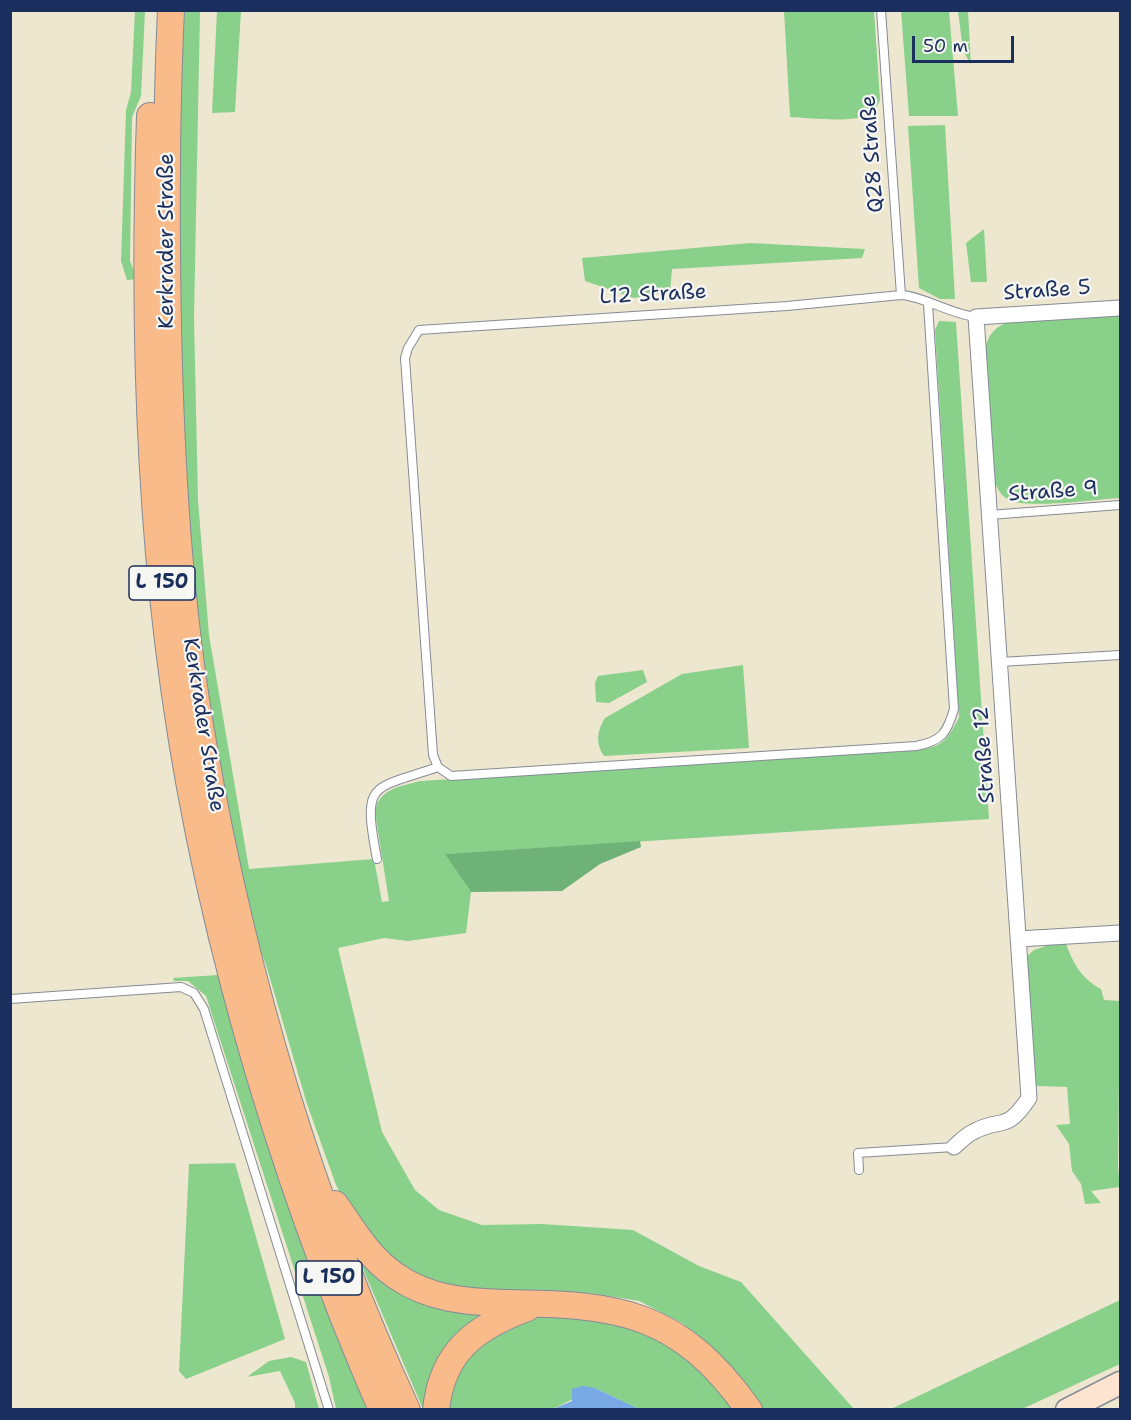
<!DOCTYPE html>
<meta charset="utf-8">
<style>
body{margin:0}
#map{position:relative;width:1131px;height:1420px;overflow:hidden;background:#eee7cf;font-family:"Shantell Sans",sans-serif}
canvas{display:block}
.frame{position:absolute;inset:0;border:12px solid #1b2f5e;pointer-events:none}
.scale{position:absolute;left:912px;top:36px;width:102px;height:27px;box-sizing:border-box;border:3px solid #1b2f5e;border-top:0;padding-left:8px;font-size:18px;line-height:21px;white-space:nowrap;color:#1b2f5e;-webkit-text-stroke:4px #f6f6f2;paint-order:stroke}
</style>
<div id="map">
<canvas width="1131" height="1420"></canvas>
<div class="frame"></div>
<div class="scale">50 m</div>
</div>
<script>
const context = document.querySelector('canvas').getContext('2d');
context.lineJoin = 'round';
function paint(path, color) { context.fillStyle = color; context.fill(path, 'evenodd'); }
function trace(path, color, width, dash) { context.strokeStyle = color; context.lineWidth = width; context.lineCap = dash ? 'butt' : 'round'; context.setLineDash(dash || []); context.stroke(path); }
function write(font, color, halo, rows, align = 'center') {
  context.font = font + ' "Shantell Sans",sans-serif'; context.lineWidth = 4.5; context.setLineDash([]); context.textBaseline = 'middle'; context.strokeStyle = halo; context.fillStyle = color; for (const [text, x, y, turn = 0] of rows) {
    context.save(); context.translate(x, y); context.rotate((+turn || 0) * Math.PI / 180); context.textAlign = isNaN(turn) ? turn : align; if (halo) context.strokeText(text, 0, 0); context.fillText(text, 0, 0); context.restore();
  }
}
const green = new Path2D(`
 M 135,11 L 145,11 L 141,96 L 132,117 L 130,261 L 137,279 L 127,280 L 121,261 L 126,110 L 131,92 Z
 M 183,11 L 200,11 L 194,318 L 198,500 L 209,635 L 249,869 L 374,859 L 382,902 L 389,901 L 375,812 C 379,788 400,787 420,781 L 908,751 C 940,747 945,746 959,717 L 935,330 L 939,321 L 956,322 L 989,819 L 446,854 L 471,892 L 466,933 L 408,941 L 384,938 L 338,948 L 382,1132 L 415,1190 L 439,1210 L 482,1225 L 542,1224 L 633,1230 L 699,1266 L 741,1282 L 854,1409 L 763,1409 L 740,1376 L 682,1323 L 639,1301 L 590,1293 L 458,1291 L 395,1266 L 364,1235 L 336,1185 L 307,1104 L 266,965 L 249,923 L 205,692 L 179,440 L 177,216 Z
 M 217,11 L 241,11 L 235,112 L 212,113 Z
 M 784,11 L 874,11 L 880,100 C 877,106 875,112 868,115 C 849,123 811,118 790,117 Z
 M 901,11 L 949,11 L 958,116 L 909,116 Z
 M 958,11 L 968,11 L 971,65 L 963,50 Z
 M 945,125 L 955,299 L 940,299 L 919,288 L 908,126 Z
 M 984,229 L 987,282 L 971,282 L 966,243 Z
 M 750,243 L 865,249 L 862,258 L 672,269 L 670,292 L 634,298 L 585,281 L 582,258 Z
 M 1120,313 L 1120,498 C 1097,499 1023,510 1007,499 C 998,493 995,484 993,474 L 985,348 C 989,333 996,326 1011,321 Z
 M 743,665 L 749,748 L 604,756 C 595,743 597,731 605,718 L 682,674 Z
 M 643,670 L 647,682 L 609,703 L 596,702 L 595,683 L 598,676 Z
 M 1052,944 L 1066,944 C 1073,963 1082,979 1101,989 L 1104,1000 L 1120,1001 L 1118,1167 L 1120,1187 L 1091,1191 L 1101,1203 L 1085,1204 L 1081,1184 L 1072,1171 L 1069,1144 L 1056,1125 L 1070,1124 L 1067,1087 L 1036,1086 L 1026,957 L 1034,950 Z
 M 218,975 L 241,1048 L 369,1409 L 336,1409 L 329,1377 L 206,996 L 188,981 L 174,981 L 173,978 Z
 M 235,1163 L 285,1339 L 186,1379 L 179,1371 L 189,1164 Z
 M 351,1241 L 363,1257 L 503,1309 L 428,1409 L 423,1409 Z
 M 1120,1300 L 1120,1364 L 1022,1409 L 891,1409 Z
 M 534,1315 C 551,1315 572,1312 590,1316 C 658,1329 692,1357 735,1409 L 639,1409 L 595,1388 L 553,1409 L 444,1410 L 468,1350 Z
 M 291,1357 L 306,1362 L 319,1409 L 295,1409 L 295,1403 L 280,1371 L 247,1377 L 269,1361 Z`);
const forest = new Path2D(`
 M 640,841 L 641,847 L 600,864 L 562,891 L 471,892 L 445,854 Z`);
const water = new Path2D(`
 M 583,1386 L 595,1388 L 639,1409 L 553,1409 L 572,1401 L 572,1389 Z`);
const service = new Path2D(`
 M 881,10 L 901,295
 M 928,304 L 954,709 C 947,733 942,741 916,746 L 451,776 L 438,767 L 433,755 L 405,358 L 408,348 L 419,330 L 787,306 L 901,295 C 923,296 950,314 976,317
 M 989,515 L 1120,505
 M 1000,662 L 1120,655
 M 377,859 C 362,780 371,790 438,767
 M 10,999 L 181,987 L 194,993 L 204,1009 L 329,1410
 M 859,1170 L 858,1153 L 954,1147`);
const minor = new Path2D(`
 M 1018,939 L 1120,933
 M 954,1147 C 960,1142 966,1135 973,1132 C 1002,1116 1005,1134 1029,1098 L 976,317 L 1120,308`);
const secondary = new Path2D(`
 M 1067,1410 L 1120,1383`);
const trunk = new Path2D(`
 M 171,10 C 166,116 166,222 168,327 C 171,466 179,606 203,743 C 243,973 309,1198 407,1410
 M 150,116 C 144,291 147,467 168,641 C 199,902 277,1169 382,1410
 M 335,1204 C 354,1231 368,1257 396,1276 C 429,1299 467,1302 505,1303 C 618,1304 679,1311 749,1410
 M 436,1410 C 442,1351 476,1327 527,1308`);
const shields = [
 [162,583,66],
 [329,1278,66]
];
const shieldNames = [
 ["L 150",162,583],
 ["L 150",329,1278]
];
const streetNames = [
 ["Q28 Straße",873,154,-94],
 ["Kerkrader Straße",168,241,-90],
 ["Straße 5",1047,291,-4],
 ["L12 Straße",653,295,-3],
 ["Straße 9",1053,492,-4],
 ["Kerkrader Straße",203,725,81],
 ["Straße 12",985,755,-94]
];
paint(green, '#89d08b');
paint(forest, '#6eb277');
paint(water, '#79a9e4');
trace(service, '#848b96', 10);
trace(minor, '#848b96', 17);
trace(secondary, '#848b96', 25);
trace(trunk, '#848b96', 28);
trace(service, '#fff', 8);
trace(minor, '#fff', 15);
trace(secondary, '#fde4d1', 22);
trace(trunk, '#fabb8b', 26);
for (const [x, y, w] of shields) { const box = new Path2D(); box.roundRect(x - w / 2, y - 17, w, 34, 4.5); context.fillStyle = '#f6f6f2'; context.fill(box); trace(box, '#1b2f5e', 1.5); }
write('bold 20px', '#1b2f5e', null, shieldNames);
write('21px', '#1b2f5e', '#f6f6f2', streetNames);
</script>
